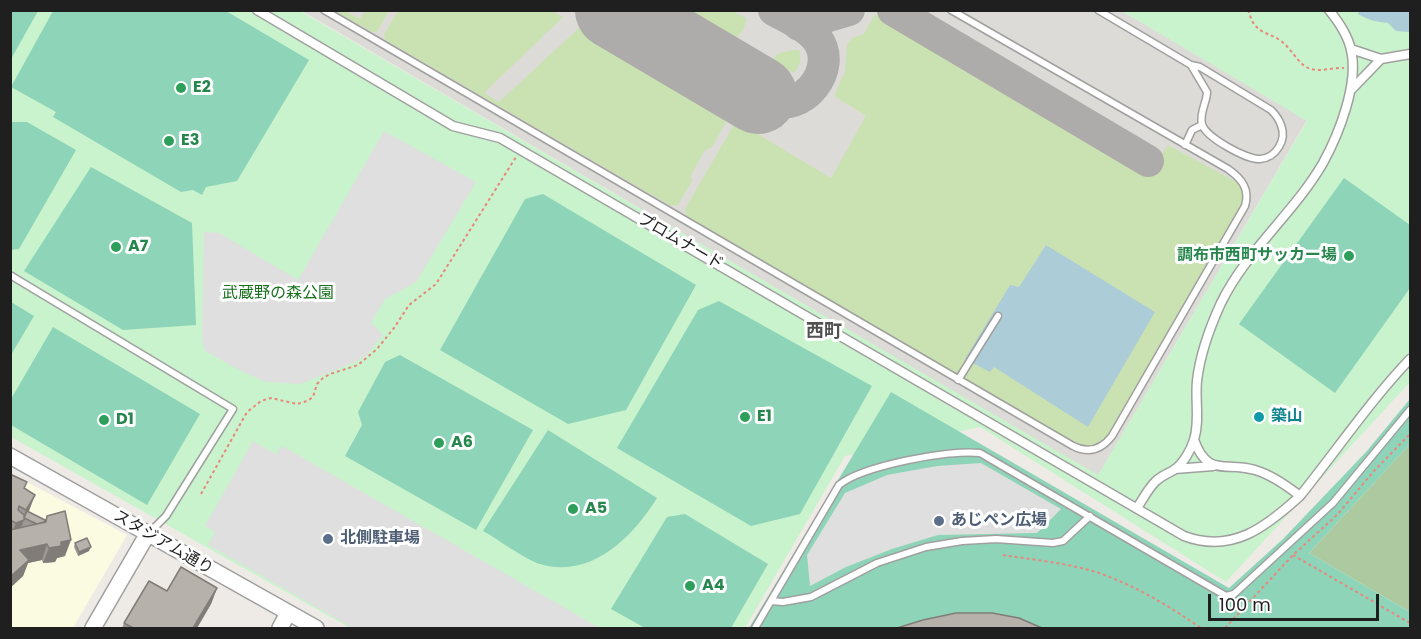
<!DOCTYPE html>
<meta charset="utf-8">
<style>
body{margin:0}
#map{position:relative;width:1421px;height:639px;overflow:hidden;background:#eeebe6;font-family:Poppins,sans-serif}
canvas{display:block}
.frame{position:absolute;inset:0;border:12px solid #1f1f1f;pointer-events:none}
.scale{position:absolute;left:1208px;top:594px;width:171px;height:27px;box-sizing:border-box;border:3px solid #1f1f1f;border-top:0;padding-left:8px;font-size:18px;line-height:21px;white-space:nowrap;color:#1f1f1f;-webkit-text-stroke:4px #fff;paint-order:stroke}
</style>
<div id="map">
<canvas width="1421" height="639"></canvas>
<div class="frame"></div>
<div class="scale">100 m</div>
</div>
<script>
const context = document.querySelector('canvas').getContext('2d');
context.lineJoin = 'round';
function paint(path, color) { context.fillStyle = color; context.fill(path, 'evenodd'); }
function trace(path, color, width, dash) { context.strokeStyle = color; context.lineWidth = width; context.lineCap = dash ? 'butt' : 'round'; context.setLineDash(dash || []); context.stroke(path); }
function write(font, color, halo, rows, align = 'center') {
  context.font = font + ' Poppins,"Noto Sans JP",sans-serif'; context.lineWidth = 6; context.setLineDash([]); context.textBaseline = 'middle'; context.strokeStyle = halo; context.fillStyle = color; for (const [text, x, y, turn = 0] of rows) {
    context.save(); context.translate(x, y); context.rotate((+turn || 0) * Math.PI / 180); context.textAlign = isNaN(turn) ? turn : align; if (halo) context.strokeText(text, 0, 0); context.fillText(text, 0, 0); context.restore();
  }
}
const education = new Path2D(`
 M 10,473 L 127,535 L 73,628 L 11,628 Z`);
const airport = new Path2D(`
 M 302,11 L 1122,11 L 1307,120 L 1098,476 Z`);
const grass = new Path2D(`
 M 335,11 L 345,11 L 360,19 L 365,11 L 389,11 L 377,32 L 372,32 Z
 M 398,11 L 551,10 L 563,17 L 484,93 L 499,102 L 580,27 L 730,115 L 712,147 L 705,150 L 691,175 L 692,181 L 678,205 L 671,206 L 385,40 L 384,34 Z
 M 682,11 L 732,11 L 746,18 C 745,29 742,35 732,39 Z
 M 875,14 L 1149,173 L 1168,145 L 1233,180 L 1242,187 L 1243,205 L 1105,445 L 1095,450 L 1070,446 L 687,217 L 685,209 L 736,121 L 831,178 L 866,116 L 834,96 L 845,71 L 847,45 L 852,38 L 864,34 Z
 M 792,50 L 799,50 C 803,60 799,66 794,73 L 773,61 L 777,54 Z`);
const forest = new Path2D(`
 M 1410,444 L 1410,612 L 1309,553 Z`);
const park = new Path2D(`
 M 11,11 L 300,11 L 1098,475 L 1307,121 L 1122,11 L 1410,11 L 1410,382 L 1226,582 L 980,427 L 845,456 L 745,628 L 350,628 L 11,437 Z`);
const pitch = new Path2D(`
 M 11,10 L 38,11 L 11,59 L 10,11 Z
 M 53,11 L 226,11 L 309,60 L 237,181 L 206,187 L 202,195 L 193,190 L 181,192 L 53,117 L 56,112 L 11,87 Z
 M 11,122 L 27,122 L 76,150 L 19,249 L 11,250 Z
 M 91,167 L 192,223 L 196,325 L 123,330 L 24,271 Z
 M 1344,178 L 1410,225 L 1410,288 L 1335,393 L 1239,324 Z
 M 543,194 L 696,285 L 626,410 L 568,424 L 440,350 L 525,199 Z
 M 719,301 L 872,386 L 800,514 L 751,526 L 617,448 L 698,310 Z
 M 11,302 L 34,316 L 11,355 Z
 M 53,327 L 200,414 L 147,505 L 11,425 L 11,399 Z
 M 400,355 L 533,430 L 476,530 L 345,456 L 362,425 L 358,412 L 385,362 Z
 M 891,392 L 1229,588 L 1283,539 L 1366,452 L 1410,399 L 1410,444 L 1309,553 L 1410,612 L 1410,628 L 749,628 Z
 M 548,430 L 657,498 C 632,538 591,579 540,564 C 524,559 498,539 483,531 Z
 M 685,514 L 768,564 L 731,628 L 645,628 L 611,609 L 667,517 Z`);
const parking = new Path2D(`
 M 384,131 L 476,182 L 416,282 L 385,299 L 371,323 L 383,335 L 366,356 L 353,363 L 300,384 L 266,382 L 239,370 L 205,351 L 202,340 L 204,232 L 219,233 L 298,280 Z
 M 253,441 L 276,454 L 282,446 L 600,628 L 353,628 L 208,545 L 215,532 L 205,526 Z
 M 981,463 L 1061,509 L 1037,533 L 938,535 L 892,549 L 846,567 L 810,586 L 807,555 L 845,493 L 887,475 L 937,466 Z`);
const water = new Path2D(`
 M 1359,11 L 1410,11 L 1410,32 L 1396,31 L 1388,23 C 1377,22 1368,20 1358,14 Z
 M 1046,245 L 1155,312 L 1088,427 L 994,367 L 990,372 L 965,359 L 1010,285 L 1019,287 Z`);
const taxiway = new Path2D(`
 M 893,10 L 1148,161
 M 799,25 L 849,10
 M 768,100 C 803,115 839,68 817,39 C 807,26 788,18 774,10`);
const runway = new Path2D(`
 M 614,10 L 758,95`);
const path = new Path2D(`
 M 1248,10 C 1250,15 1251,20 1254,24 C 1261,34 1272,34 1281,41 C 1293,50 1298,65 1311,69 C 1321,72 1334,67 1344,68
 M 201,494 L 247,412 L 261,401 L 271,398 L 297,404 L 307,401 L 313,397 L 317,384 L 323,378 L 330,374 L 358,365 L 377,349 L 394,328 L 409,305 L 436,284 L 516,157
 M 1003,555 C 1034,560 1068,563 1099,573 C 1136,586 1169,606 1201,628
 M 1293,555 L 1410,623
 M 1225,628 L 1293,555 L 1338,514 L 1373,472 L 1410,434`);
const service = new Path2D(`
 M 324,10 L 1073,446 C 1089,454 1102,449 1112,436 L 1245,206 C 1250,189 1242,179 1228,169 L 951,10
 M 1098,10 L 1191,65 L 1200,67 L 1271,110 C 1275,114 1279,119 1281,125 C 1287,140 1276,158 1260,159 C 1247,160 1205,137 1202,124 C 1199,113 1207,102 1207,92 L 1191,65
 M 1185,145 L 1192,130 L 1202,125
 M 10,275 L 233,409 L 166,516 L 148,534
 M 958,380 L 998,316
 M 771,601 L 783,602 L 811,597 L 877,563 L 926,547 L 962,541 L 996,539 L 1053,543 L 1063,541 L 1090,516
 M 755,628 L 839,485 C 862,466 950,449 980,453 L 1226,596 L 1234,594 L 1333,503 L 1410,410`);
const pedestrian = new Path2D(`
 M 257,10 L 453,126 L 500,138 L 1184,536 C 1232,554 1266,527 1300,496 C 1286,485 1272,475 1255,470 C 1225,461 1208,478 1194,440
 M 1351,49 L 1381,59 L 1410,54
 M 1351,90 L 1381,59
 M 1175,469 L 1213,466
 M 1300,496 C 1337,450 1370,401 1410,359
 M 1137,508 C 1143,499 1148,489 1155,482 C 1161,476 1167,474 1174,470 C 1183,464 1191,450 1194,440 C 1200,421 1195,400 1197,381 C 1200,354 1210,327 1221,303 C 1247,250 1294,213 1323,163 C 1339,134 1359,83 1351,50 C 1348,36 1338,21 1329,10`);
const tertiary = new Path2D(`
 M 10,456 L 316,628
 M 93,628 L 147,535
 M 280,628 L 288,613`);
const wall = new Path2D(`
 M 10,474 L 27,482 L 24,488 L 28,512 L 45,520 L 47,516 L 65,556 L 57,558 L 55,562 L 43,563 L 42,560 L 28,563 L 23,576 L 10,588 Z
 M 75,543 L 89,551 L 78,556 L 74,547 Z
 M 217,588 L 211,604 L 197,628 L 122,628 L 124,623 L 167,591 Z`);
const shadedWall = new Path2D(`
 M 35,495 L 29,511 L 25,518 L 23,517 L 26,510 Z
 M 24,520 L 18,536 L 10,539 L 16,523 Z
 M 71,540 L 65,556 L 57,558 L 55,562 L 43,563 L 49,548 L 61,542 Z
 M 47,544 L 42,560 L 28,563 L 23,576 L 10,588 L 10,577 L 20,550 Z
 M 91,547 L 89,551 L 78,556 L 79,552 Z
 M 217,588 L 211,604 L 197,628 L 193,628 Z`);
const building = new Path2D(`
 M 10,474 L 27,482 L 24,488 L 35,495 L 26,510 L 19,506 L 18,510 L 24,515 L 24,520 L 16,523 L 10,520 Z
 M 27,511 L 45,520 L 44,522 L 37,524 L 24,518 Z
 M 65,511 L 71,540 L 61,542 L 61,546 L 49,548 L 47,544 L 20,550 L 29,560 L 10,577 L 10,530 L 46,522 L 47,516 Z
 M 87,538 L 91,547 L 79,552 L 75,543 Z
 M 181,567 L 217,588 L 193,628 L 133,628 L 124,623 L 149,581 L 167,591 Z
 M 956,613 L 992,613 L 1019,618 L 1042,628 L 897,628 L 923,620 Z`);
const markers = [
 [181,88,6,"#2e9e5b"],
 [169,141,6,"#2e9e5b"],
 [116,247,6,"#2e9e5b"],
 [1349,256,6,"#2e9e5b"],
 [745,417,6,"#2e9e5b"],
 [1259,417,6,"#0f9aa8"],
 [104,420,6,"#2e9e5b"],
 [439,443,6,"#2e9e5b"],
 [573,509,6,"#2e9e5b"],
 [939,521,6,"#5c6f8a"],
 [328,539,6,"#5c6f8a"],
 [690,586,6,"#2e9e5b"]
];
const leisureNames = [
 ["E2",193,88],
 ["E3",181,141],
 ["A7",128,247],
 ["調布市西町サッカー場",1337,256,"right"],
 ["E1",757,417],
 ["D1",116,420],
 ["A6",451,443],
 ["A5",585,509],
 ["A4",702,586]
];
const streetNames = [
 ["プロムナード",680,242,30],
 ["スタジアム通り",163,543,30]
];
const parkNames = [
 ["武蔵野の森公園",278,294]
];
const cultureNames = [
 ["築山",1271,417]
];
const serviceNames = [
 ["あじペン広場",951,521],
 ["北側駐車場",340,539]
];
const neighbourhoodNames = [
 ["西町",824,332]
];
paint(education, '#fbfbe2');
paint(airport, '#dddbd7');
paint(grass, '#cae2b2');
paint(forest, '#acc9a0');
paint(park, '#c9f3cc');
paint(pitch, '#8ed4b8');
paint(parking, '#dfdfdf');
paint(water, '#accdd7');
trace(taxiway, '#aeacaa', 32);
trace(runway, '#aeacaa', 78);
trace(service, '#a0a0a0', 9);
trace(pedestrian, '#a0a0a0', 11);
trace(tertiary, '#a0a0a0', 18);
trace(path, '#e9877c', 2, [3, 3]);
trace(service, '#fff', 6);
trace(pedestrian, '#fff', 8);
trace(tertiary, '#fff', 15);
paint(wall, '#9d9894');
paint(shadedWall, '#807c78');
paint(building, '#b7b1ac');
trace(building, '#807c78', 1.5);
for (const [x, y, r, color] of markers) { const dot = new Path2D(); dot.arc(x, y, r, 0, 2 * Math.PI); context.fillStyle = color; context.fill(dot); trace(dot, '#fff', 2); }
write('bold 16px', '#27864d', '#fff', leisureNames, 'left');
write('16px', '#1f1f1f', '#fff', streetNames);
write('16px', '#19701f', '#fff', parkNames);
write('bold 16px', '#0d838f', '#fff', cultureNames, 'left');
write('bold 16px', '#4e5e75', '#fff', serviceNames, 'left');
write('bold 18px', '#525252', '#fff', neighbourhoodNames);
</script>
